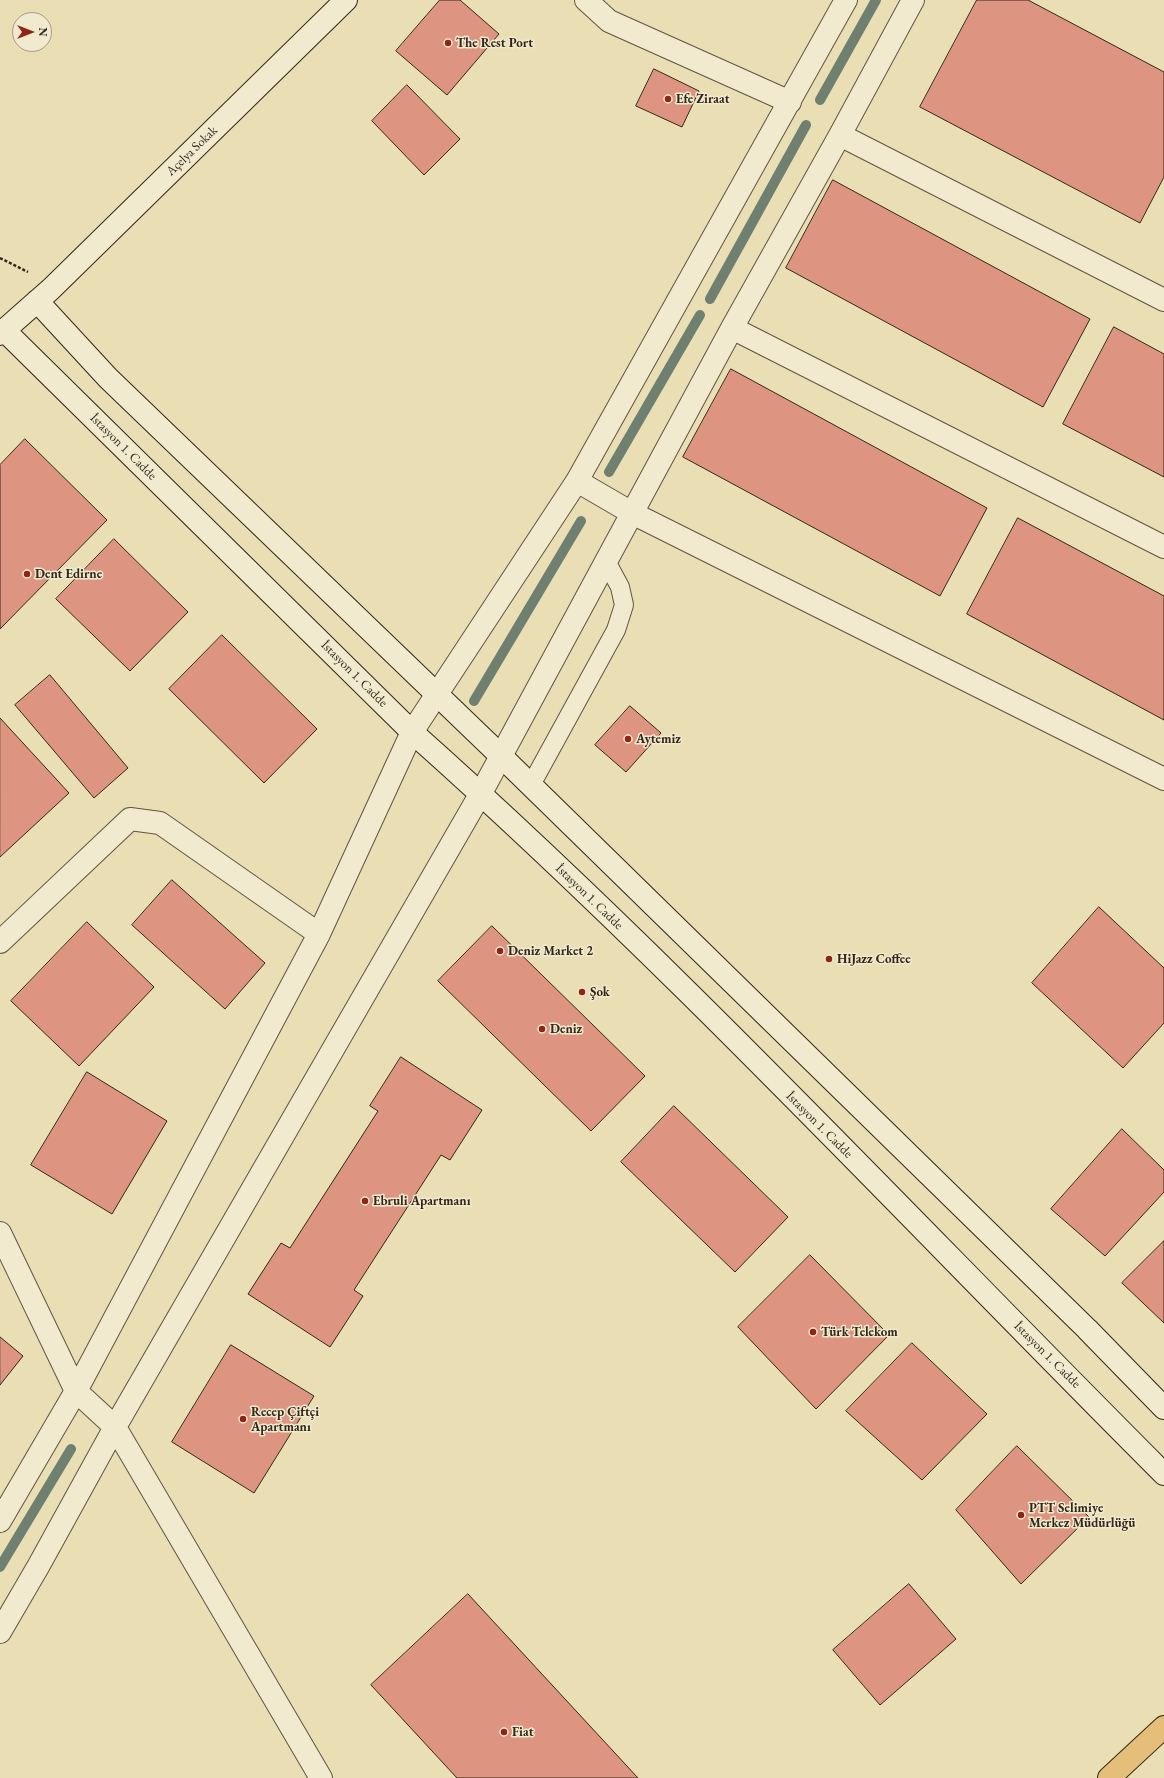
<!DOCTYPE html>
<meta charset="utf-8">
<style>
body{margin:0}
#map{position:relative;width:1164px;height:1778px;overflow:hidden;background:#eadeb5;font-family:"EB Garamond",serif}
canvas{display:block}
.north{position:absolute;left:12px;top:12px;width:40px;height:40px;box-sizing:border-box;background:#f1eacf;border:1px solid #a59c86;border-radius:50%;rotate:90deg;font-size:11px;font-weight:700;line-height:16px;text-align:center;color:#322719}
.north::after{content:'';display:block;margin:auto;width:14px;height:18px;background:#8f2418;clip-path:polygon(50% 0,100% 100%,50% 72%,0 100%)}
</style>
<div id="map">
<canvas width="1164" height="1778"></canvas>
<div class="north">N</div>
</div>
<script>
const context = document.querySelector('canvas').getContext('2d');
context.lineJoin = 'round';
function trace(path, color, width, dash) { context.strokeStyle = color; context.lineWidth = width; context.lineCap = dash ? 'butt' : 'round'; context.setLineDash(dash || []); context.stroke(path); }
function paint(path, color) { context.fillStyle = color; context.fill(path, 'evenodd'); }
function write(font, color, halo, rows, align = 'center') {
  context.font = font + ' "EB Garamond",serif'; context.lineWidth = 3; context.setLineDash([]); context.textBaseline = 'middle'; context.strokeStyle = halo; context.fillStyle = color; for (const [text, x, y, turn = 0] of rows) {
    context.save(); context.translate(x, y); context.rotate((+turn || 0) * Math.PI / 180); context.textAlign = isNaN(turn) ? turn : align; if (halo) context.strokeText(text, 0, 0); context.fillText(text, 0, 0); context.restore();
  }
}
const stream = new Path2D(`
 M 820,100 L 876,0
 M 710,299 L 806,125
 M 609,472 L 700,315
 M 474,701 L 581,521
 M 0,1567 L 71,1449`);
const building = new Path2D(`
 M 440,0 L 460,0 L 499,34 L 447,95 L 396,51 Z
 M 977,0 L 1028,0 L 1164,72 L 1164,177 L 1140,223 L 920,107 Z
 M 654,69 L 699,91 L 682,127 L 636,106 Z
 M 407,85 L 460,139 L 424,175 L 372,121 Z
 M 833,180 L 1090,319 L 1043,407 L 786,268 Z
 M 1114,327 L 1164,354 L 1164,477 L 1063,424 Z
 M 731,369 L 987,508 L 940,596 L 683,457 Z
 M 25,439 L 107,520 L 0,629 L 0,465 Z
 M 1018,518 L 1164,596 L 1164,720 L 967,614 Z
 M 114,539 L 188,612 L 130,671 L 56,599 Z
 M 222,635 L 317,729 L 264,783 L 169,689 Z
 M 50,675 L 128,768 L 94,798 L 15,705 Z
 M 630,706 L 661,733 L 626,772 L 595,745 Z
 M 0,718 L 69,793 L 0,857 Z
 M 172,880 L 265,963 L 225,1009 L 132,925 Z
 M 1099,907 L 1164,968 L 1164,1023 L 1123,1068 L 1032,983 Z
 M 87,922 L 154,987 L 79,1066 L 11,1001 Z
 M 492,926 L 645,1076 L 591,1131 L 438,981 Z
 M 401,1057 L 482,1110 L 450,1160 L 441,1155 L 354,1290 L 363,1296 L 330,1347 L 248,1294 L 281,1243 L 290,1248 L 378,1111 L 370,1106 Z
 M 87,1072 L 167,1121 L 112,1214 L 31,1165 Z
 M 674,1106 L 788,1217 L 735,1272 L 621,1162 Z
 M 1122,1129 L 1164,1170 L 1164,1192 L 1105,1256 L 1051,1209 Z
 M 1164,1241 L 1164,1323 L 1122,1283 Z
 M 810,1255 L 889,1335 L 816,1409 L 738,1327 Z
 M 0,1337 L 23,1356 L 0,1385 Z
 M 912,1343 L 987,1414 L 922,1480 L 846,1411 Z
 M 231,1345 L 314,1396 L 254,1493 L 172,1442 Z
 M 1017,1446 L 1089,1517 L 1021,1584 L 956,1510 Z
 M 909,1584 L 956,1639 L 880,1705 L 833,1650 Z
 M 468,1594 L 638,1778 L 457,1778 L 371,1685 Z`);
const path = new Path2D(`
 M 0,258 L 28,272`);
const service = new Path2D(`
 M 531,785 L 616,630 L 624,605 L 620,587 L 606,561`);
const minor = new Path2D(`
 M 586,0 L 609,21 L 790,102
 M 840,135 L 1164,300
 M 732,328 L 1164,547
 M 577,481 L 632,513 L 1164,779
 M 0,942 L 130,819 L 160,823 L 319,934
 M 0,1233 L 76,1391 L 115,1427 L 321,1778
 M 0,1521 L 76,1391 L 319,934 L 412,732 L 577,481 L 846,0
 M 0,1632 L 39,1565 L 115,1427 L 481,793 L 732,328 L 840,135 L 913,0`);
const secondary = new Path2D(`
 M 37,301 L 108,378 L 501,756 L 1087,1329 L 1164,1408
 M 4,330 L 412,732 C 675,966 915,1225 1164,1474
 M 0,334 L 51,289 L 346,0`);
const primary = new Path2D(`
 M 1109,1778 L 1164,1727`);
const markers = [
 [448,43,4,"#8f2418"],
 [668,99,4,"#8f2418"],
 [27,574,4,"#8f2418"],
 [628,739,4,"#8f2418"],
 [500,951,4,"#8f2418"],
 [829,959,4,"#8f2418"],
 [582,992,4,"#8f2418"],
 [542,1029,4,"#8f2418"],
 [365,1201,4,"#8f2418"],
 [813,1332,4,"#8f2418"],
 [243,1419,4,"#8f2418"],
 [1021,1515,4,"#8f2418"],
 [504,1732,4,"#8f2418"]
];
const poiNames = [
 ["The Rest Port",456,43],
 ["Efe Ziraat",676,99],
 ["Dent Edirne",35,574],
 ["Aytemiz",636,739],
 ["Deniz Market 2",508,951],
 ["HiJazz Coffee",837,959],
 ["Şok",590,992],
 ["Deniz",550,1029],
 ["Ebruli Apartmanı",373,1201],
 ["Türk Telekom",821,1332],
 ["Recep Çiftçi",251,1412],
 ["Apartmanı",251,1427],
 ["PTT Selimiye",1029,1508],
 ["Merkez Müdürlüğü",1029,1523],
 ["Fiat",512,1732]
];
const streetNames = [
 ["Açelya Sokak",192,151,-44],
 ["İstasyon 1. Cadde",123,447,45],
 ["İstasyon 1. Cadde",354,674,45],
 ["İstasyon 1. Cadde",589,897,44],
 ["İstasyon 1. Cadde",819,1125,45],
 ["İstasyon 1. Cadde",1047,1355,45]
];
trace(stream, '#6f8070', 10);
paint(building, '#dd9582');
trace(building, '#322719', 1);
trace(service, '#605540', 20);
trace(minor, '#605540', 24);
trace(secondary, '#322719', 24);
trace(primary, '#322719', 24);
trace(path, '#322719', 2.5, [3, 2]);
trace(service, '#f1eacf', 18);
trace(minor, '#f1eacf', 22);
trace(secondary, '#f1eacf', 22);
trace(primary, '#e5bf7a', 22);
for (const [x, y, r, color] of markers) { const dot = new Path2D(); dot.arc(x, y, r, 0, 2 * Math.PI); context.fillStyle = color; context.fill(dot); trace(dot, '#f1eacf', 1.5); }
write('bold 13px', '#322719', '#f1eacf', poiNames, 'left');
write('13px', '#322719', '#f1eacf', streetNames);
</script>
